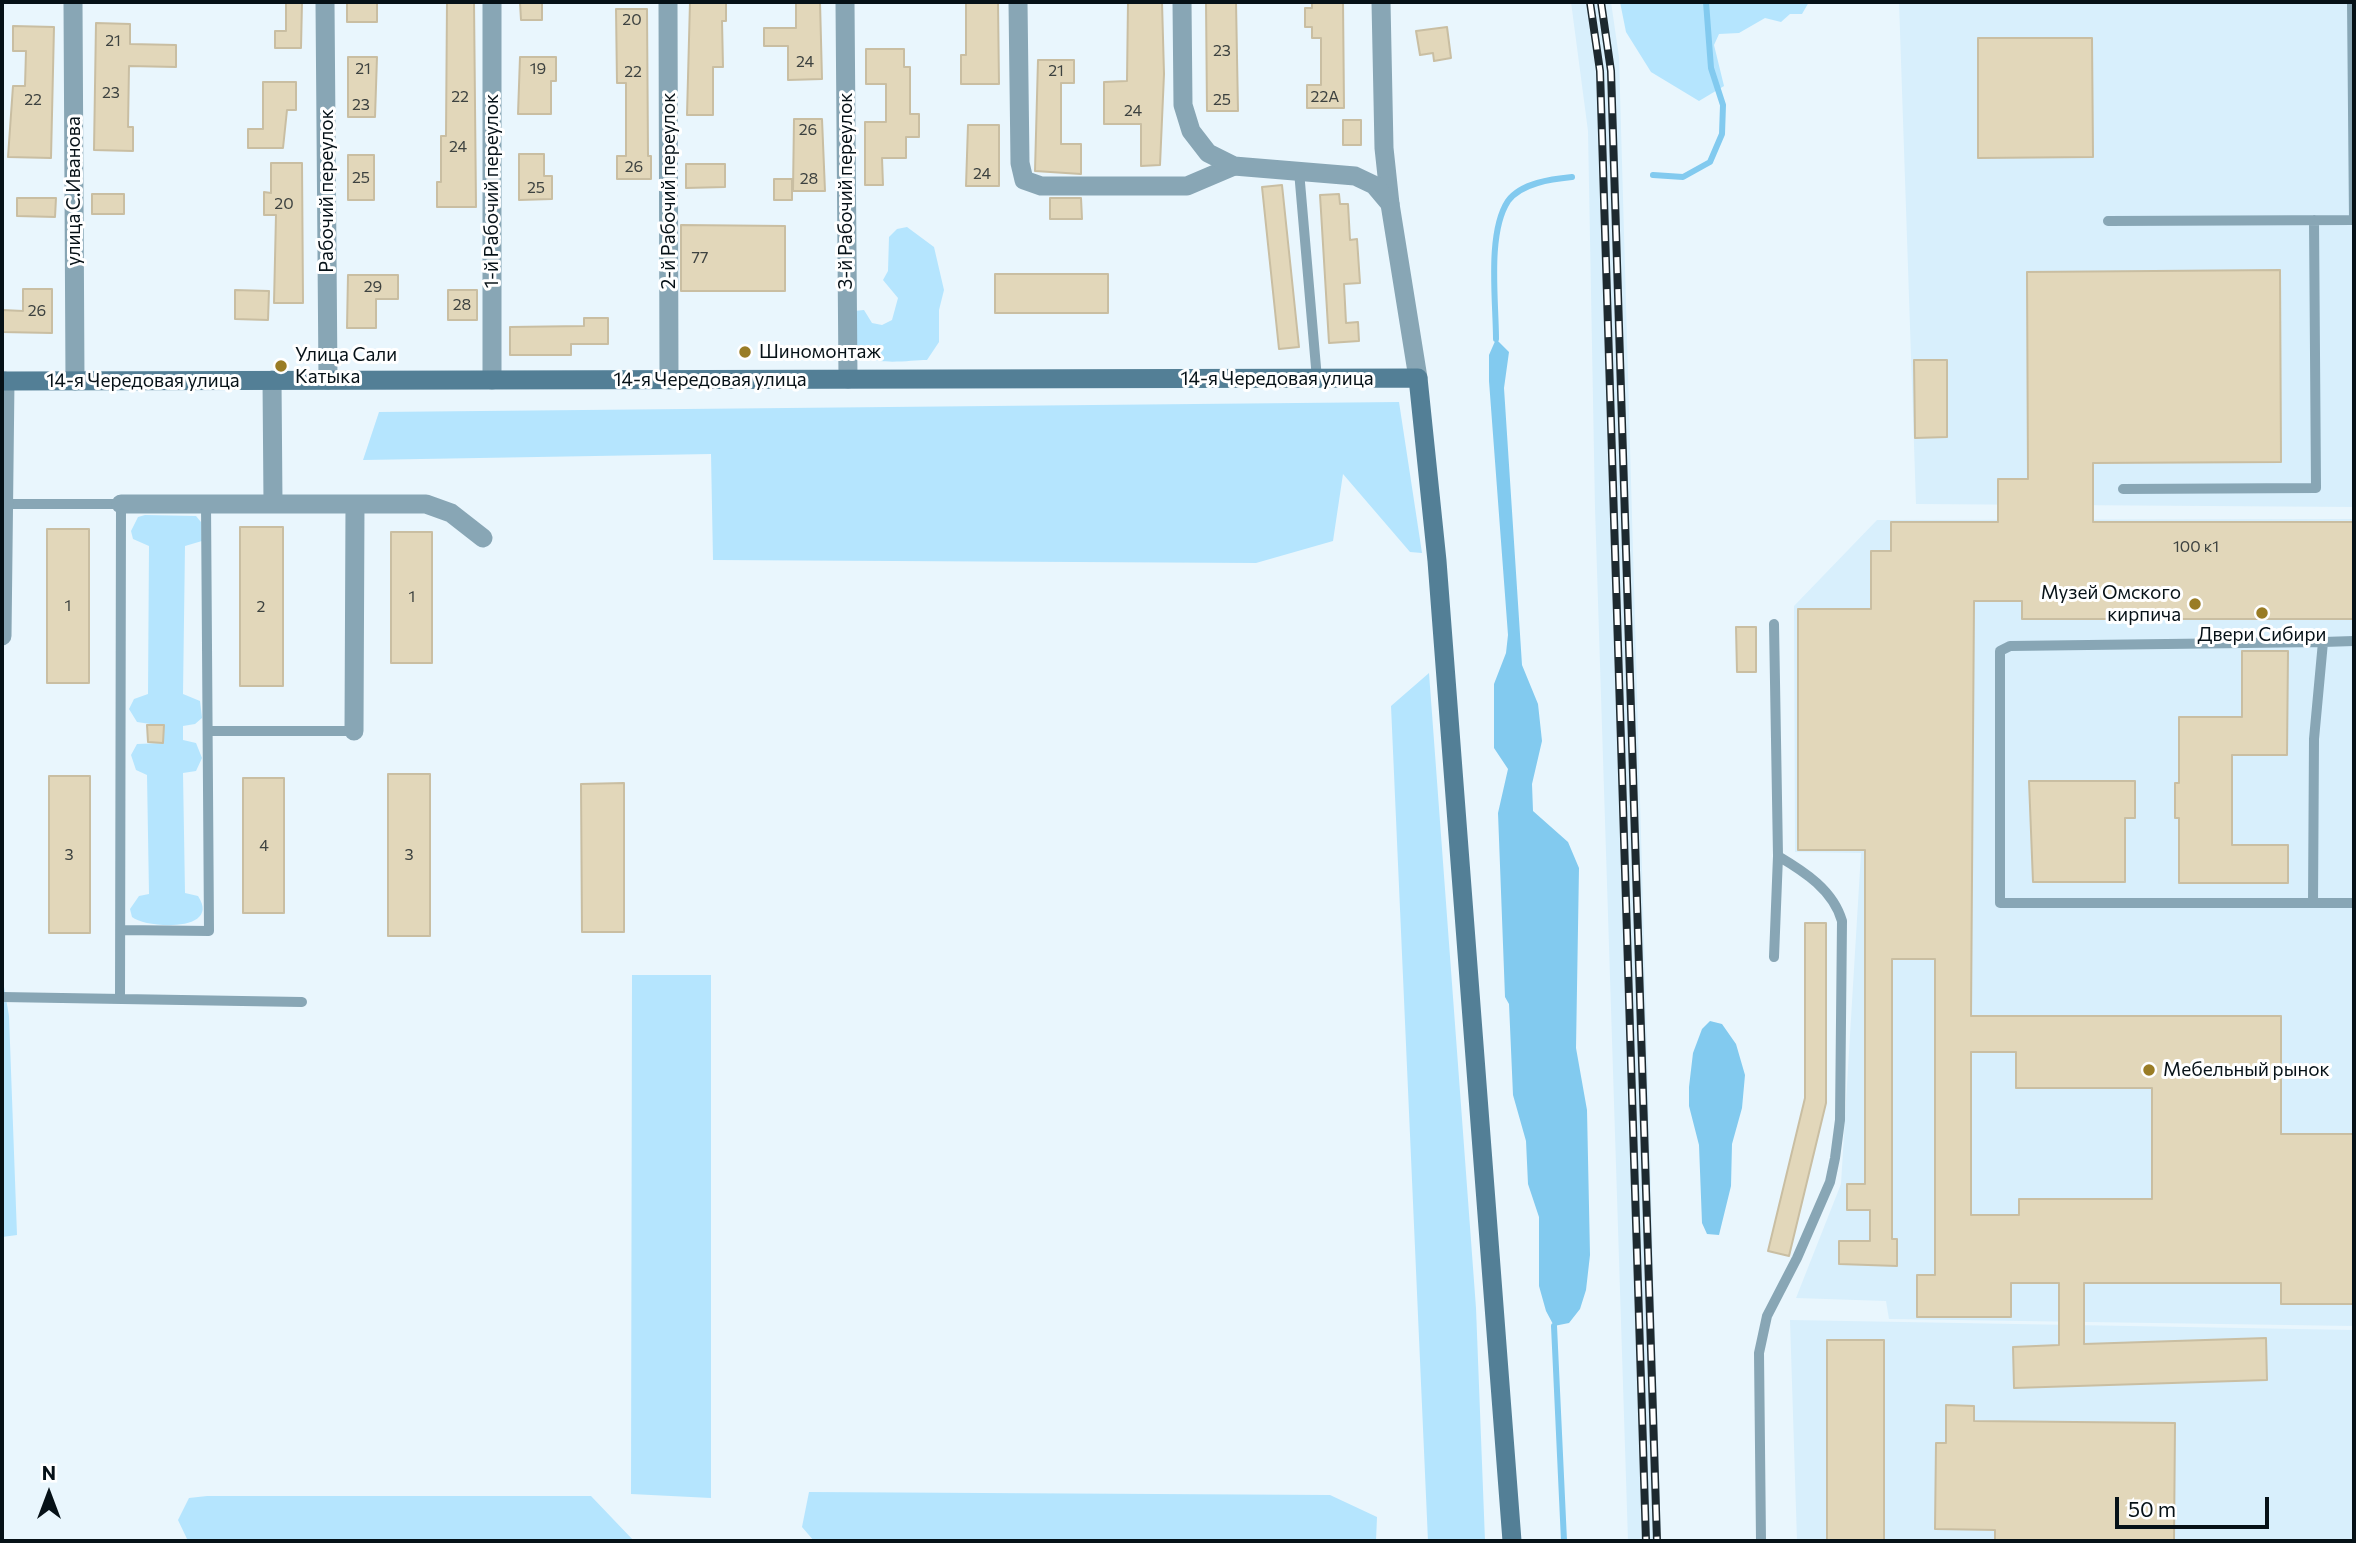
<!DOCTYPE html>
<meta charset="utf-8">
<style>
body{margin:0}
#map{position:relative;width:2356px;height:1543px;overflow:hidden;background:#e9f6fd;font-family:Commissioner,sans-serif}
canvas{display:block}
.frame{position:absolute;inset:0;border:4px solid #061117;pointer-events:none}
.north{position:absolute;left:14px;top:1459px;width:70px;height:70px;-webkit-text-stroke:5px #fff;paint-order:stroke;rotate:0deg;font-size:19px;font-weight:700;line-height:28px;text-align:center;color:#061117}
.north::after{content:'';display:block;margin:auto;width:24px;height:32px;background:#061117;clip-path:polygon(50% 0,100% 100%,50% 72%,0 100%)}
.scale{position:absolute;left:2115px;top:1497px;width:154px;height:32px;box-sizing:border-box;border:4px solid #061117;border-top:0;padding-left:9px;font-size:21px;line-height:24px;white-space:nowrap;color:#061117;-webkit-text-stroke:5px #fff;paint-order:stroke}
</style>
<div id="map">
<canvas width="2356" height="1543"></canvas>
<div class="frame"></div>
<div class="north">N</div>
<div class="scale">50 m</div>
</div>
<script>
const context = document.querySelector('canvas').getContext('2d');
context.lineJoin = 'round';
function paint(path, color) { context.fillStyle = color; context.fill(path, 'evenodd'); }
function trace(path, color, width, dash) { context.strokeStyle = color; context.lineWidth = width; context.lineCap = dash ? 'butt' : 'round'; context.setLineDash(dash || []); context.stroke(path); }
function write(font, color, halo, rows, align = 'center') {
  context.font = font + ' Commissioner,sans-serif'; context.lineWidth = 6; context.setLineDash([]); context.textBaseline = 'middle'; context.strokeStyle = halo; context.fillStyle = color; for (const [text, x, y, turn = 0] of rows) {
    context.save(); context.translate(x, y); context.rotate((+turn || 0) * Math.PI / 180); context.textAlign = isNaN(turn) ? turn : align; if (halo) context.strokeText(text, 0, 0); context.fillText(text, 0, 0); context.restore();
  }
}
const built = new Path2D(`
 M 1571,2 L 1611,2 L 1619,57 L 1661,1541 L 1628,1541 L 1595,508 L 1588,131 Z
 M 1899,2 L 2354,2 L 2354,507 L 1916,504 Z
 M 2354,519 L 2354,1326 L 1889,1319 L 1886,1301 L 1796,1298 L 1841,1184 L 1861,853 L 1795,852 L 1794,606 L 1877,520 Z
 M 1790,1320 L 2354,1330 L 2354,1541 L 1797,1541 Z`);
const green = new Path2D(`
 M 1620,2 L 1809,2 L 1802,14 L 1790,14 L 1781,22 L 1765,18 L 1739,33 L 1719,34 L 1714,45 L 1724,86 L 1699,101 L 1651,72 L 1626,32 Z
 M 907,227 L 934,247 L 944,290 L 939,310 L 939,342 L 927,360 C 906,360 863,369 854,345 C 850,336 854,321 854,311 L 864,310 L 872,323 L 882,325 L 892,320 L 898,298 L 883,280 L 888,271 L 889,237 L 897,229 Z
 M 1399,402 L 1422,553 L 1410,552 L 1343,474 L 1333,541 L 1256,563 L 713,560 L 711,454 L 363,460 L 379,412 Z
 M 145,515 L 196,516 L 201,522 L 202,541 L 185,546 L 183,694 L 200,701 L 202,718 L 195,724 L 183,726 L 183,740 L 196,743 L 202,758 L 196,771 L 183,773 L 185,893 L 198,896 C 222,932 147,929 132,917 L 130,909 L 139,896 L 149,894 L 147,775 L 136,770 L 131,755 L 137,744 L 163,743 L 164,726 L 137,722 L 129,709 L 134,699 L 148,694 L 149,546 L 133,539 L 131,531 L 138,517 Z
 M 1429,673 L 1476,1308 L 1485,1541 L 1428,1541 L 1391,706 Z
 M 2,975 L 9,1016 L 17,1235 L 2,1237 Z
 M 632,975 L 711,975 L 711,1498 L 631,1494 Z
 M 809,1492 L 1330,1495 L 1377,1517 L 1376,1541 L 814,1541 L 802,1527 Z
 M 207,1496 L 591,1496 L 634,1541 L 188,1541 L 178,1520 L 189,1498 Z`);
const water = new Path2D(`
 M 1496,339 L 1509,352 L 1504,388 L 1522,665 L 1538,704 L 1542,741 L 1532,784 L 1533,811 L 1568,842 L 1579,868 L 1576,1048 L 1587,1110 L 1590,1255 L 1586,1290 L 1580,1309 L 1569,1323 L 1554,1326 L 1546,1311 L 1539,1286 L 1539,1217 L 1528,1184 L 1526,1141 L 1513,1095 L 1509,1004 L 1505,997 L 1498,813 L 1508,769 L 1494,748 L 1494,684 L 1506,653 L 1508,635 L 1489,381 L 1489,355 Z
 M 1710,1021 L 1722,1024 L 1736,1044 L 1745,1075 L 1742,1108 L 1732,1144 L 1731,1186 L 1719,1235 L 1707,1234 L 1702,1223 L 1699,1145 L 1689,1106 L 1689,1087 L 1693,1053 L 1702,1029 Z`);
const stream = new Path2D(`
 M 1653,175 L 1683,177 L 1710,162 L 1722,134 L 1723,105 L 1711,68 L 1706,2
 M 1496,339 C 1496,301 1487,233 1508,201 C 1521,183 1552,179 1572,177
 M 1554,1326 L 1564,1541`);
const building = new Path2D(`
 M 286,2 L 302,2 L 301,48 L 275,48 L 275,31 L 286,31 Z
 M 347,2 L 377,2 L 377,22 L 347,22 Z
 M 447,2 L 474,2 L 476,207 L 437,207 L 437,182 L 441,182 L 441,136 L 446,136 Z
 M 520,2 L 542,2 L 542,20 L 521,20 Z
 M 690,2 L 726,2 L 726,21 L 722,21 L 723,67 L 713,67 L 713,115 L 687,115 Z
 M 796,2 L 820,2 L 822,79 L 788,80 L 788,46 L 764,46 L 764,28 L 796,28 Z
 M 966,2 L 998,2 L 999,84 L 961,84 L 961,55 L 966,55 Z
 M 1128,2 L 1162,2 L 1164,74 L 1160,165 L 1141,166 L 1141,124 L 1104,124 L 1104,82 L 1127,81 Z
 M 1206,2 L 1236,2 L 1238,111 L 1207,111 Z
 M 1312,2 L 1343,2 L 1344,108 L 1307,108 L 1307,85 L 1321,85 L 1321,38 L 1312,38 L 1312,27 L 1305,27 L 1305,8 L 1312,8 Z
 M 616,9 L 647,9 L 648,156 L 651,156 L 651,179 L 617,179 L 617,156 L 626,156 L 626,83 L 617,83 Z
 M 96,23 L 130,24 L 130,44 L 176,45 L 176,67 L 129,66 L 128,127 L 133,127 L 133,151 L 94,150 Z
 M 13,26 L 54,27 L 51,158 L 8,157 L 13,86 L 25,86 L 26,51 L 13,51 Z
 M 1447,27 L 1451,58 L 1434,61 L 1433,53 L 1420,55 L 1416,31 Z
 M 1978,38 L 2092,38 L 2093,157 L 1978,158 Z
 M 866,49 L 904,49 L 904,67 L 910,67 L 910,114 L 919,114 L 919,137 L 906,137 L 906,158 L 882,158 L 883,185 L 865,185 L 865,122 L 886,122 L 886,84 L 866,84 Z
 M 348,57 L 377,57 L 375,117 L 348,117 Z
 M 520,57 L 556,57 L 556,81 L 551,81 L 551,114 L 518,114 Z
 M 1038,60 L 1074,60 L 1074,83 L 1061,83 L 1061,144 L 1081,144 L 1081,174 L 1035,171 Z
 M 263,82 L 296,82 L 296,110 L 287,110 L 283,148 L 248,148 L 248,129 L 263,129 Z
 M 794,119 L 822,119 L 825,191 L 793,191 Z
 M 1343,120 L 1361,120 L 1361,145 L 1343,145 Z
 M 968,125 L 999,125 L 999,186 L 966,186 Z
 M 519,154 L 544,154 L 544,176 L 552,176 L 552,199 L 519,200 Z
 M 348,155 L 374,155 L 374,200 L 348,200 Z
 M 271,163 L 302,163 L 303,303 L 274,303 L 276,215 L 264,215 L 264,192 L 271,193 Z
 M 686,164 L 725,164 L 725,187 L 686,188 Z
 M 774,179 L 792,179 L 792,200 L 774,200 Z
 M 1282,185 L 1299,347 L 1279,349 L 1262,187 Z
 M 92,194 L 124,194 L 124,214 L 92,214 Z
 M 1339,194 L 1340,204 L 1348,204 L 1350,240 L 1357,239 L 1360,283 L 1344,284 L 1346,323 L 1358,322 L 1359,341 L 1329,343 L 1320,195 Z
 M 17,198 L 56,198 L 55,217 L 17,216 Z
 M 1050,198 L 1081,198 L 1082,219 L 1050,219 Z
 M 681,225 L 785,226 L 785,291 L 681,291 Z
 M 2280,270 L 2281,462 L 2093,463 L 2093,522 L 2354,522 L 2354,619 L 2022,619 L 2022,601 L 1974,601 L 1971,1016 L 2281,1016 L 2281,1134 L 2354,1134 L 2354,1304 L 2281,1304 L 2281,1283 L 2084,1283 L 2084,1344 L 2266,1338 L 2267,1380 L 2014,1388 L 2013,1347 L 2059,1345 L 2059,1283 L 2011,1283 L 2011,1317 L 1917,1317 L 1917,1275 L 1935,1275 L 1935,959 L 1892,959 L 1892,1239 L 1897,1239 L 1897,1266 L 1839,1264 L 1839,1241 L 1870,1241 L 1870,1210 L 1847,1210 L 1847,1184 L 1865,1184 L 1865,850 L 1798,850 L 1798,609 L 1871,609 L 1871,551 L 1891,551 L 1891,522 L 1998,522 L 1998,479 L 2028,479 L 2027,272 ZM 1971,1052 L 2016,1052 L 2016,1088 L 2152,1088 L 2152,1199 L 2019,1199 L 2019,1215 L 1971,1215 Z
 M 995,274 L 1108,274 L 1108,313 L 995,313 Z
 M 348,275 L 398,275 L 398,299 L 376,299 L 376,328 L 347,328 Z
 M 23,289 L 52,289 L 52,333 L 2,332 L 2,310 L 23,311 Z
 M 235,290 L 269,291 L 268,320 L 235,319 Z
 M 448,290 L 477,290 L 477,320 L 448,320 Z
 M 584,318 L 608,318 L 608,344 L 571,344 L 571,355 L 510,355 L 510,327 L 584,326 Z
 M 1914,360 L 1947,360 L 1947,437 L 1915,438 Z
 M 240,527 L 283,527 L 283,686 L 240,686 Z
 M 47,529 L 89,529 L 89,683 L 47,683 Z
 M 391,532 L 432,532 L 432,663 L 391,663 Z
 M 1736,627 L 1756,627 L 1756,672 L 1737,672 Z
 M 2242,651 L 2288,651 L 2287,755 L 2232,755 L 2232,845 L 2288,845 L 2288,883 L 2179,883 L 2179,818 L 2175,818 L 2175,783 L 2179,783 L 2179,717 L 2242,717 Z
 M 147,725 L 164,725 L 163,743 L 148,742 Z
 M 388,774 L 430,774 L 430,936 L 388,936 Z
 M 49,776 L 90,776 L 90,933 L 49,933 Z
 M 243,778 L 284,778 L 284,913 L 243,913 Z
 M 2029,781 L 2135,781 L 2135,818 L 2125,818 L 2125,882 L 2033,882 Z
 M 624,783 L 624,932 L 582,932 L 581,784 Z
 M 1805,923 L 1826,923 L 1826,1103 L 1789,1256 L 1768,1251 L 1805,1098 Z
 M 1827,1340 L 1884,1340 L 1884,1541 L 1827,1541 Z
 M 1946,1405 L 1974,1406 L 1974,1421 L 2175,1423 L 2174,1541 L 1995,1541 L 1995,1530 L 1935,1529 L 1936,1443 L 1946,1443 Z`);
const service = new Path2D(`
 M 2352,2 L 2354,220
 M 1299,171 L 1317,379
 M 2108,221 L 2354,220
 M 2123,489 L 2316,488 L 2314,220
 M 3,504 L 121,504 L 120,999
 M 1774,624 L 1778,856 L 1774,957
 M 2323,642 L 2010,646 L 2000,651 L 2000,903 L 2354,903
 M 208,731 L 354,731
 M 2313,903 L 2314,739 L 2323,642 L 2354,641
 M 121,930 L 209,931 L 206,504
 M 2,997 L 302,1002
 M 1761,1541 L 1759,1353 L 1767,1316 L 1797,1258 L 1830,1182 L 1835,1158 L 1840,1120 L 1842,921 C 1833,890 1805,872 1778,856`);
const minor = new Path2D(`
 M 73,2 L 75,381
 M 325,2 L 328,380
 M 492,2 L 492,380
 M 668,2 L 669,380
 M 845,2 L 848,379
 M 1018,2 L 1020,163 L 1024,180 L 1041,186 L 1187,186 L 1234,166
 M 1381,2 L 1384,148 L 1390,204
 M 272,380 L 273,503
 M 121,504 L 426,504 L 451,513 L 483,538
 M 2,636 L 5,381
 M 354,731 L 355,504`);
const tertiary = new Path2D(`
 M 1182,2 L 1183,105 L 1191,131 L 1208,153 L 1234,166 L 1355,176 L 1374,185 L 1390,204 L 1418,378`);
const secondary = new Path2D(`
 M 2,381 L 1418,378 L 1437,561 L 1512,1541`);
const rail = new Path2D(`
 M 1590,2 L 1600,71 L 1646,1541
 M 1601,2 L 1611,71 L 1657,1541`);
const markers = [
 [745,352,7,"#997c25"],
 [281,366,7,"#997c25"],
 [2195,604,7,"#997c25"],
 [2262,613,7,"#997c25"],
 [2149,1070,7,"#997c25"]
];
const numberNames = [
 ["20",632,20],
 ["21",113,41],
 ["23",1222,51],
 ["24",805,62],
 ["21",363,69],
 ["19",538,69],
 ["21",1056,71],
 ["22",633,72],
 ["23",111,93],
 ["22",460,97],
 ["22А",1325,97],
 ["22",33,100],
 ["25",1222,100],
 ["23",361,105],
 ["24",1133,111],
 ["26",808,130],
 ["24",458,147],
 ["26",634,167],
 ["24",982,174],
 ["25",361,178],
 ["28",809,179],
 ["25",536,188],
 ["20",284,204],
 ["77",700,258],
 ["29",373,287],
 ["28",462,305],
 ["26",37,311],
 ["100 к1",2196,547],
 ["1",412,597],
 ["1",68,606],
 ["2",261,607],
 ["4",264,846],
 ["3",69,855],
 ["3",409,855]
];
const streetNames = [
 ["улица С.Иванова",74,191,-90],
 ["Рабочий переулок",327,191,-90],
 ["1-й Рабочий переулок",492,191,-90],
 ["2-й Рабочий переулок",669,191,-90],
 ["3-й Рабочий переулок",846,191,-90],
 ["14-я Чередовая улица",1277,379],
 ["14-я Чередовая улица",710,380],
 ["14-я Чередовая улица",143,381]
];
const poiNames = [
 ["Шиномонтаж",759,352],
 ["Улица Сали",295,355],
 ["Катыка",295,377],
 ["Музей Омского",2181,593,"right"],
 ["кирпича",2181,615,"right"],
 ["Двери Сибири",2262,635,"center"],
 ["Мебельный рынок",2163,1070]
];
paint(built, '#d8effc');
paint(green, '#b5e5fe');
paint(water, '#82caef');
trace(stream, '#82caef', 6);
paint(building, '#e2d7ba');
trace(building, '#c9bea2', 2);
trace(service, '#88a6b5', 10);
trace(minor, '#88a6b5', 19);
trace(tertiary, '#88a6b5', 19);
trace(secondary, '#537f96', 19);
trace(rail, '#1d292f', 8);
trace(rail, '#fff', 5, [16]);
for (const [x, y, r, color] of markers) { const dot = new Path2D(); dot.arc(x, y, r, 0, 2 * Math.PI); context.fillStyle = color; context.fill(dot); trace(dot, '#fff', 2.5); }
write('16px', '#3d4240', null, numberNames);
write('19px', '#061117', '#fff', streetNames);
write('19px', '#061117', '#fff', poiNames, 'left');
</script>
